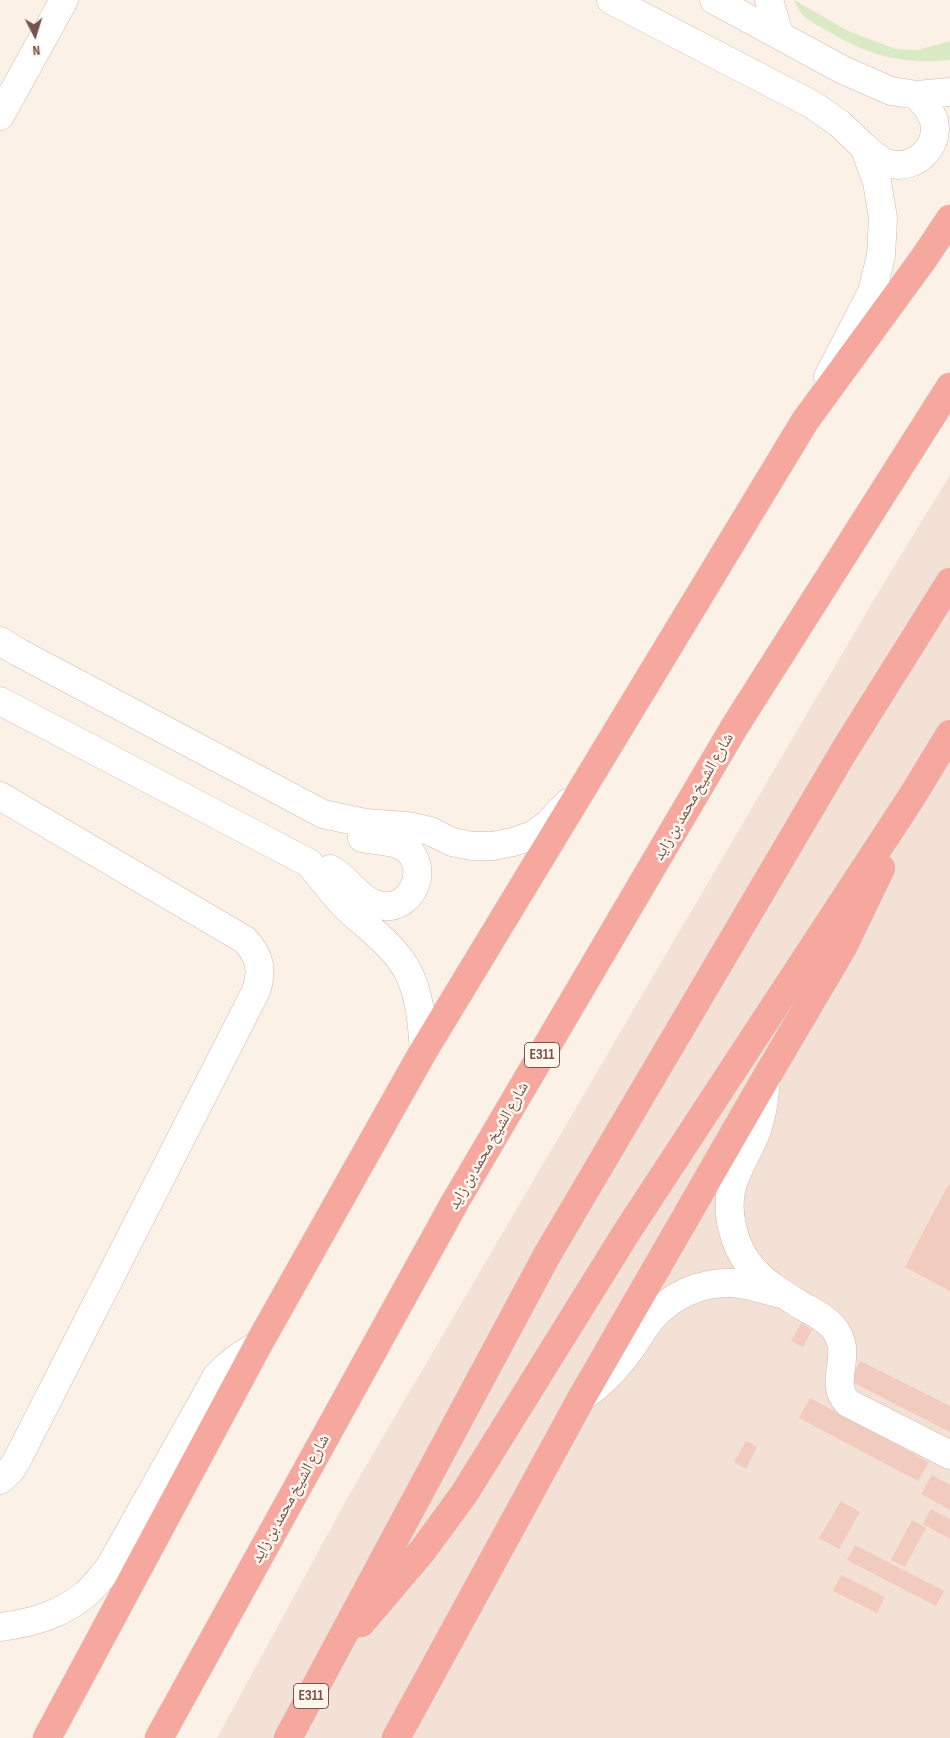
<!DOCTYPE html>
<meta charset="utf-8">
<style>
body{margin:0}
#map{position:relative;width:950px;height:1738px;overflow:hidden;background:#fcf1e6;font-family:"Sofia Sans Condensed",sans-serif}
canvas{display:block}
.north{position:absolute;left:10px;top:10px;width:50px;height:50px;-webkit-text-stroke:4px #fff5ed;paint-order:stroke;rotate:175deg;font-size:14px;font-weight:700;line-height:20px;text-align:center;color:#76544b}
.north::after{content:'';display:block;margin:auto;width:18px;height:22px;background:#76544b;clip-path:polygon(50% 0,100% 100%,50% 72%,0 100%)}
</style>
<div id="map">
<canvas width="950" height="1738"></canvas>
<div class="north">N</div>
</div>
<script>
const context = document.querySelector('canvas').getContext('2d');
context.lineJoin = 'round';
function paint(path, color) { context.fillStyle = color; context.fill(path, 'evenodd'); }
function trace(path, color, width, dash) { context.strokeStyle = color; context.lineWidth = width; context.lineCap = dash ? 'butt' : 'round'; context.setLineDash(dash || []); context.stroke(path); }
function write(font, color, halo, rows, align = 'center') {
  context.font = font + ' "Sofia Sans Condensed","Noto Naskh Arabic",sans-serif'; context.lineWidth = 5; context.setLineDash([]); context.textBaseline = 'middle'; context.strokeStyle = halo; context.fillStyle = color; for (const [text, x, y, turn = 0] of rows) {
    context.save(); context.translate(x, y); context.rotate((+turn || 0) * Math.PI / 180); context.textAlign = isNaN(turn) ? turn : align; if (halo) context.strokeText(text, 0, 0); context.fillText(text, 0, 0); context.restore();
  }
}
const residential = new Path2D(`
 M 950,475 L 950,1738 L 217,1738 L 349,1495 L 876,596 Z`);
const green = new Path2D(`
 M 794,0 L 850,32 L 896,49 L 918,50 L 950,41 L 950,60 C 901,65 867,55 826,30 C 810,21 801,18 794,0 Z`);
const building = new Path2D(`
 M 948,1185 L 950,1186 L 950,1291 L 905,1267 Z
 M 801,1323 L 812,1330 L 803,1347 L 791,1341 Z
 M 860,1361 L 950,1406 L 950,1432 L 850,1381 Z
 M 810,1398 L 929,1462 L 918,1481 L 799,1418 Z
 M 746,1441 L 757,1447 L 746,1469 L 734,1462 Z
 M 932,1475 L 950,1485 L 950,1510 L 921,1494 Z
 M 841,1501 L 860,1512 L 839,1549 L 819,1538 Z
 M 931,1509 L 950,1519 L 950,1539 L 923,1524 Z
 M 912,1520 L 926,1528 L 905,1567 L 891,1560 Z
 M 855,1545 L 944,1591 L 936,1606 L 847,1560 Z
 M 841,1575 L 885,1597 L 877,1613 L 833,1591 Z`);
const minor = new Path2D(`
 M 611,0 L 813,105 L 840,124 L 864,147 L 877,182 L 883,218 L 881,256 L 872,292 L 828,377
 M 714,0 L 843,70 L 891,91 L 917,95 L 950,92
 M 769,0 L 779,34
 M 0,116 L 64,0
 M 864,147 C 871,153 880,162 890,164 C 915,170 940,147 934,121 C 931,110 923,103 917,95
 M 0,641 L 18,652 L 323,814 L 365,823 L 407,826 L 430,831 L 452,842 L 472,846 L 493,846 L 513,842 L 533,835 L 548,824 L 568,803
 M 0,701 L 309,863 C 321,878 333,894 346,907 C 367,927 391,943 406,968 C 420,993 422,1022 424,1050
 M 0,796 L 245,940 C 260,956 263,971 256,991 L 17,1460 L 10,1471 L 0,1480
 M 330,869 C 347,877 357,898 375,904 C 412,918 435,862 400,845 C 388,840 374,841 362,838
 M 766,1078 C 765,1095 763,1113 757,1130 C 750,1149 738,1166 732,1186 C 725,1212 734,1248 752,1268 C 765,1284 786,1296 804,1307 C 813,1312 824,1317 832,1326 C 857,1354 826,1381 848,1403 L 950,1455
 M 587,1394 C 600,1384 612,1373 622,1360 C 633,1347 641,1332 651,1319 C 671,1295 701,1282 732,1283 C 747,1284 762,1289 777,1293
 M 0,1627 C 32,1623 60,1615 86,1594 C 94,1587 102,1576 109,1568 L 217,1376 C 229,1363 242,1354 258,1345`);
const highway = new Path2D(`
 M 361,1623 L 423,1550 L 464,1494 L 628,1230 L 911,798 L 950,734
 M 47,1738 L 258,1345 L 424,1050 L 805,421 L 924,258 L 950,219
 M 159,1738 L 455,1202 L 735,726 L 950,387
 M 288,1738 L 547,1255 L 844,751 L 950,582
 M 396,1738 L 581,1399 L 767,1076 L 843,947 L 881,868`);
const shields = [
 [542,1055,35],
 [311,1696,35]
];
const shieldNames = [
 ["E311",542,1055],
 ["E311",311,1696]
];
const streetNames = [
 ["شارع الشيخ محمد بن زايد",694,797,-60],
 ["شارع الشيخ محمد بن زايد",489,1146,-60],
 ["شارع الشيخ محمد بن زايد",291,1499,-61]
];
paint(residential, '#f4e1d5');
paint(green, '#d9eac5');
paint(building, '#f1cbbe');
trace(minor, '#d0b9af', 29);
trace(highway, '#d9cfcd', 29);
trace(minor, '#fff', 28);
trace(highway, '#f6a89e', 28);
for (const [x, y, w] of shields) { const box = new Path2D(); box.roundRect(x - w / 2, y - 12.5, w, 25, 4); context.fillStyle = '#fff5ed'; context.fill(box); trace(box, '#76544b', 1); }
write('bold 15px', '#76544b', null, shieldNames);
write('16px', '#76544b', '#fff5ed', streetNames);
</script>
